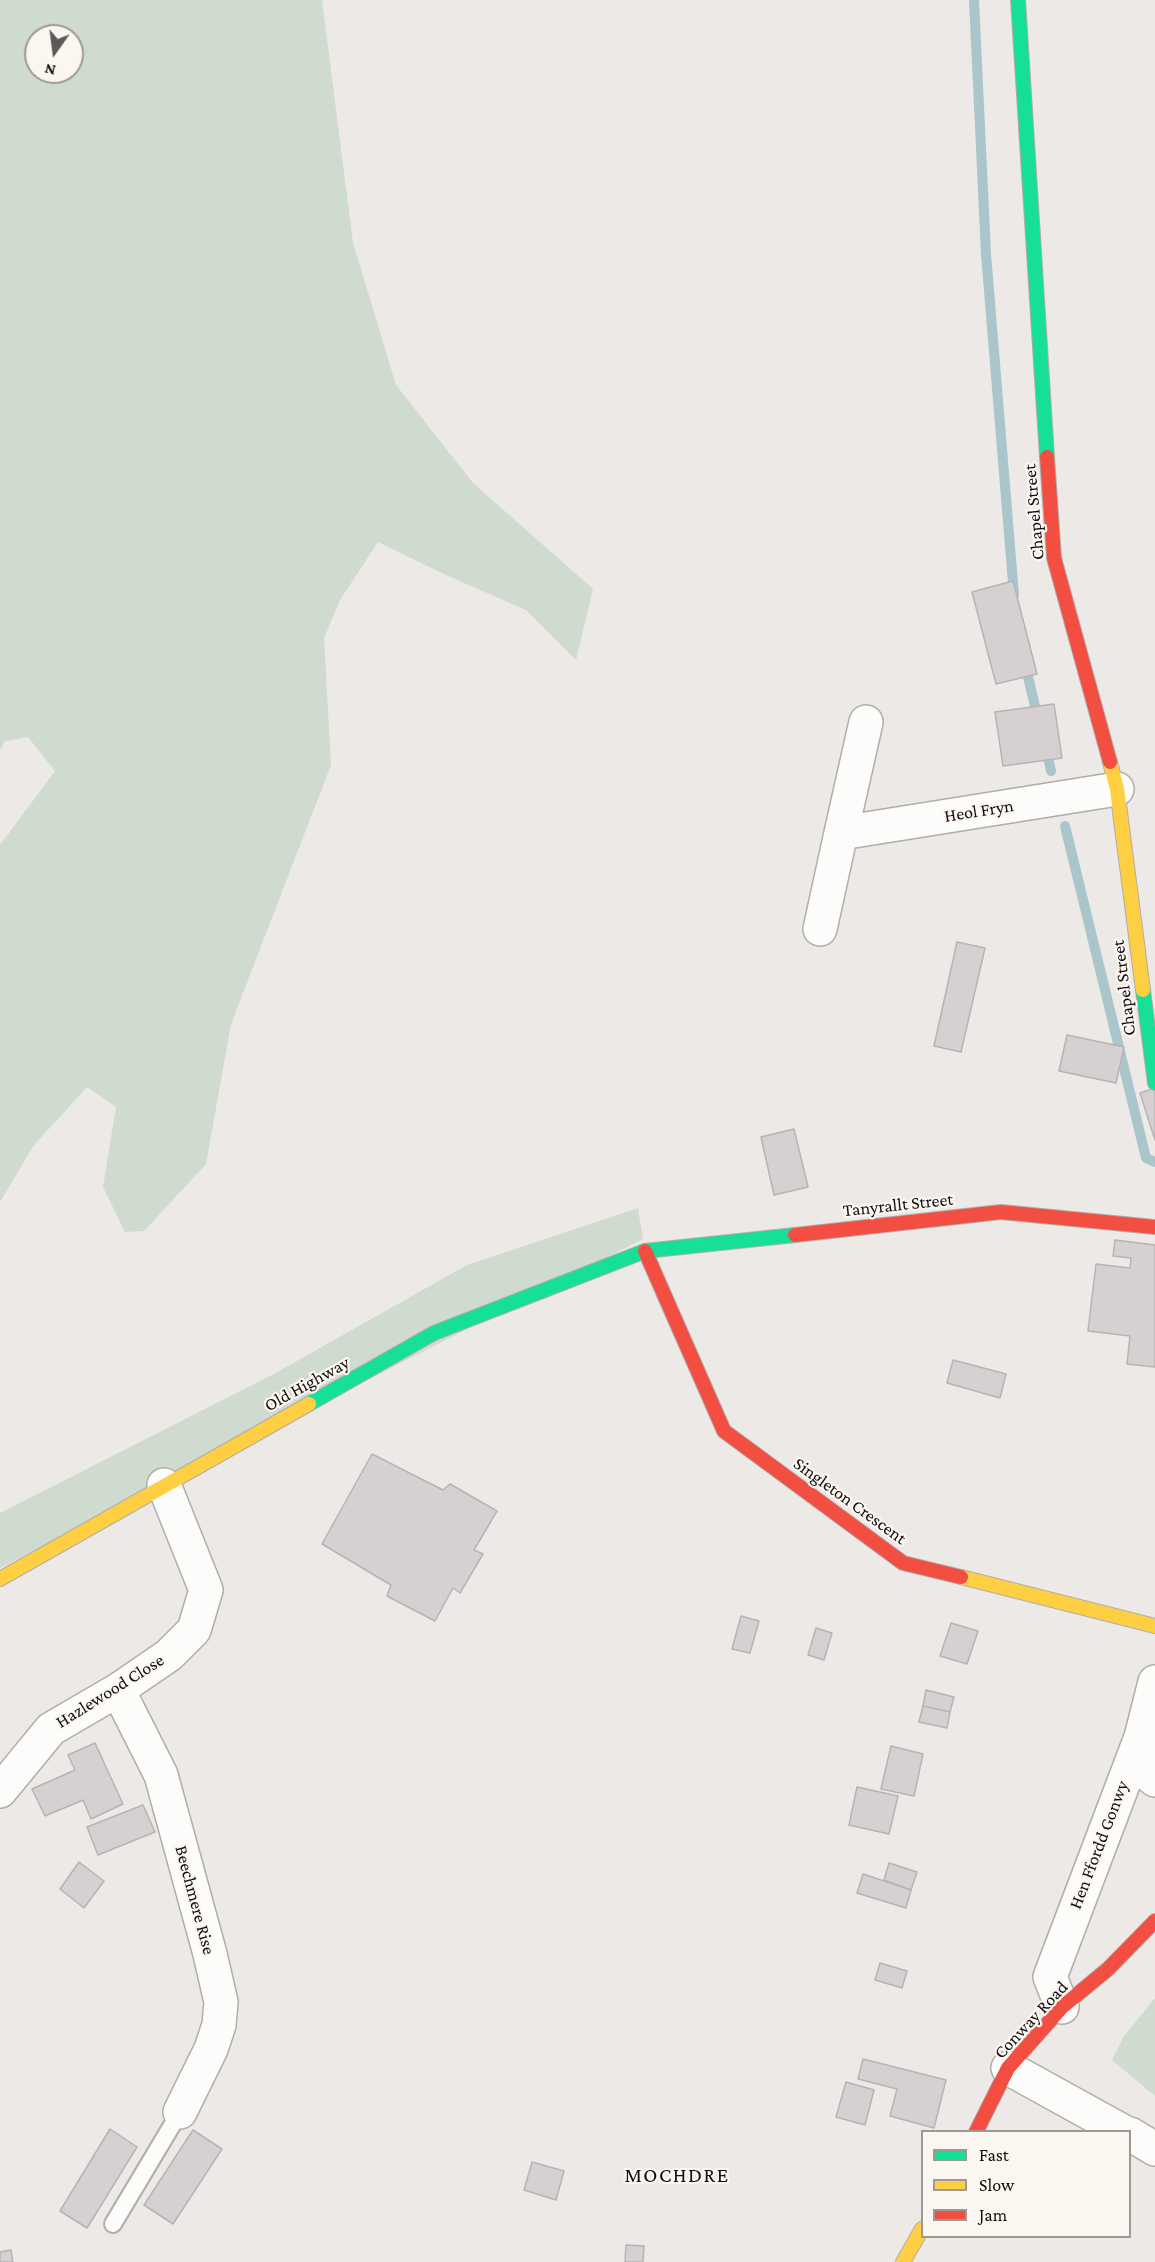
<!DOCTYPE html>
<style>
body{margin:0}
#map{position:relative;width:1155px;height:2262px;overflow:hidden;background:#ece9e6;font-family:"Crimson Pro",serif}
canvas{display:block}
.legend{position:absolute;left:921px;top:2130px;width:210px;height:108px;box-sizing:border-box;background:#fcf6f1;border:2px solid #9e9995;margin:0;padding:8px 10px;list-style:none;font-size:18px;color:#100e0c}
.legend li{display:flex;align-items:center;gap:12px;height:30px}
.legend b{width:30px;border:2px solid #9e9995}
.north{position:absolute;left:24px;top:24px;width:60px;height:60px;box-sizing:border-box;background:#fcf6f1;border:2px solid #9e9995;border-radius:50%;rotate:194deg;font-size:16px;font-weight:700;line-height:24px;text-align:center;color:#100e0c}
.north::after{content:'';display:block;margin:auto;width:21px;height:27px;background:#5d5b58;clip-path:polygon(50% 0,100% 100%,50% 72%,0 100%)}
</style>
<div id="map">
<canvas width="1155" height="2262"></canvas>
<ul class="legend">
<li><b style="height:8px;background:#16e098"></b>Fast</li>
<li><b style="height:8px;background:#ffcf43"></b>Slow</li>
<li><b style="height:8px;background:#f24e42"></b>Jam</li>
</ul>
<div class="north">N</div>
</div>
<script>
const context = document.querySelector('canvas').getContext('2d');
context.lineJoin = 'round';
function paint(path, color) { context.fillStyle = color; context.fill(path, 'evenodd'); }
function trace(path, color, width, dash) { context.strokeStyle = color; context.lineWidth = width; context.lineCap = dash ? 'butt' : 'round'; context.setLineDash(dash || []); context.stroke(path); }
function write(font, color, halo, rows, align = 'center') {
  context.font = font + ' "Crimson Pro",serif'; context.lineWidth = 4.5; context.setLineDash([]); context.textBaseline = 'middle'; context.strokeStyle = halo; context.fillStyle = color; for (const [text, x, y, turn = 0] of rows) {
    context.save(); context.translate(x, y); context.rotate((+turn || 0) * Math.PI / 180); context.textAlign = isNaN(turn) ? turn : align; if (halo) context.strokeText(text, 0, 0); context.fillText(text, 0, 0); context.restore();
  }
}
const green = new Path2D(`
 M 0,0 L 322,0 L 353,243 L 396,385 L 473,483 L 593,589 L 576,660 L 526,610 L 448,576 L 378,542 L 340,600 L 324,638 L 331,765 L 231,1024 L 206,1164 L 144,1231 L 125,1232 L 103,1187 L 116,1107 L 87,1087 L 34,1145 L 0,1202 L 0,845 L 55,771 L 28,737 L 5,741 L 0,750 ZM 36,36 L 72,36 L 72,72 L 36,72 Z
 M 638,1208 L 643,1239 L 0,1568 L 0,1513 L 272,1375 L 467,1265 Z
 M 1155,1998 L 1155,2096 L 1112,2060 L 1124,2036 Z`);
const stream = new Path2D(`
 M 974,0 L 986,254 L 1014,595
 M 1025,664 L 1038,719
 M 1046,748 L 1051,771
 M 1065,826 L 1146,1158 L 1155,1162`);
const building = new Path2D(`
 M 1013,581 L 1037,674 L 996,684 L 972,592 Z
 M 1054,704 L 1062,758 L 1003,766 L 995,712 Z
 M 957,942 L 985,948 L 961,1052 L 934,1046 Z
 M 1067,1035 L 1124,1047 L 1116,1083 L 1059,1071 Z
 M 1155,1088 L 1155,1140 L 1140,1093 Z
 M 794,1129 L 808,1187 L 774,1195 L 761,1137 Z
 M 1115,1240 L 1155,1245 L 1155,1367 L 1127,1364 L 1130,1336 L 1088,1331 L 1096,1264 L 1130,1268 L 1131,1258 L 1113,1256 Z
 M 953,1360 L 1006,1374 L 1000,1398 L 947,1383 Z
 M 372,1454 L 443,1490 L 450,1484 L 497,1511 L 474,1550 L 483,1554 L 460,1593 L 453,1588 L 435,1621 L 387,1596 L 391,1585 L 322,1544 Z
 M 741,1616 L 759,1621 L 750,1653 L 732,1649 Z
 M 951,1623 L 978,1631 L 967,1664 L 940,1656 Z
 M 816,1628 L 832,1633 L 824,1660 L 808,1655 Z
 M 926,1690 L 954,1697 L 950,1712 L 923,1706 Z
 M 923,1706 L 950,1712 L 947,1728 L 919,1722 Z
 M 95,1743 L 123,1804 L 91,1819 L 83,1800 L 45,1816 L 32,1789 L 75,1770 L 68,1755 Z
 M 891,1746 L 923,1754 L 914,1796 L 881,1789 Z
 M 857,1787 L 898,1796 L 889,1834 L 849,1825 Z
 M 143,1805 L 155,1832 L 98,1855 L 87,1827 Z
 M 79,1862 L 104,1881 L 84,1908 L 60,1889 Z
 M 889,1863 L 917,1872 L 911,1890 L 884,1880 Z
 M 863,1874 L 911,1890 L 906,1908 L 857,1893 Z
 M 880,1963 L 907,1971 L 902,1988 L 875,1980 Z
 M 863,2059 L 946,2080 L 934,2128 L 890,2116 L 897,2089 L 858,2079 Z
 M 846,2082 L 874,2090 L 865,2125 L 836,2117 Z
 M 110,2129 L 137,2147 L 87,2228 L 60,2211 Z
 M 193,2130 L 222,2149 L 173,2224 L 144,2205 Z
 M 532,2162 L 564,2171 L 556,2200 L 524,2190 Z
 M 626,2245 L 644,2246 L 643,2262 L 625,2262 Z
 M 11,2250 L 13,2262 L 0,2262 L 0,2252 Z`);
const lane = new Path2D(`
 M 113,2224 L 180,2112`);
const street = new Path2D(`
 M 841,833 L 866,722
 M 820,929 L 841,833 L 1117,789
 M 118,1690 L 161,1775 L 210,1954 L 221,2002 L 219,2025 L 211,2049 L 180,2112
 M 1141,1737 L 1145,1772 L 1155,1780
 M 0,1791 L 51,1729 L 118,1690 L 169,1655 L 194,1630 L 206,1590 L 164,1485
 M 1062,2007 L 1050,1977 L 1141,1737 L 1155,1682
 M 1008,2068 L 1124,2132
 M 1130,2134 L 1155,2149`);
const fast = new Path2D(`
 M 1018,0 L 1047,457
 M 1143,990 L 1155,1083
 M 309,1404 L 434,1333 L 645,1251 L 795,1235`);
const slow = new Path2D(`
 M 1110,762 L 1117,789 L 1143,990
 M 961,1577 L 1155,1626
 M 0,1579 L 309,1404
 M 903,2262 L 922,2229`);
const jam = new Path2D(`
 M 1047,457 L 1054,558 L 1110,762
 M 795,1235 L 1001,1212 L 1155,1227
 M 645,1251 L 724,1431 L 903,1563 L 961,1577
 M 976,2132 L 1008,2068 L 1062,2007 L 1108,1969 L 1155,1921`);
const streetNames = [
 ["Chapel Street",1034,512,-95],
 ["Heol Fryn",979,811,-9],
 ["Chapel Street",1124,988,-97],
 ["Tanyrallt Street",898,1205,-6],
 ["Old Highway",307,1384,-29],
 ["Singleton Crescent",850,1501,36],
 ["Hazlewood Close",110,1691,-32],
 ["Hen Ffordd Gonwy",1099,1845,-69],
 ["Beechmere Rise",195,1900,75],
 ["Conway Road",1031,2020,-47]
];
const quarterNames = [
 ["MOCHDRE",677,2176]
];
paint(green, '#d0dbd0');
trace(stream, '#aac6ca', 10);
paint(building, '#d7d0d3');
trace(building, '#b6b4b3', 1.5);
trace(lane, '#b0adab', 20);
trace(street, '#b0adab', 36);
trace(fast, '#b0adab', 16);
trace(slow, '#b0adab', 16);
trace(jam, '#b0adab', 16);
trace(lane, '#fcfcfb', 16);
trace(street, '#fcfcfb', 33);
trace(fast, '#16e098', 14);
trace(slow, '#ffcf43', 14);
trace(jam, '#f24e42', 14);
write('18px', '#100e0c', '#fcf6f1', streetNames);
context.letterSpacing = '1.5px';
write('21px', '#100e0c', '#fcf6f1', quarterNames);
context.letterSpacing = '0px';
</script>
